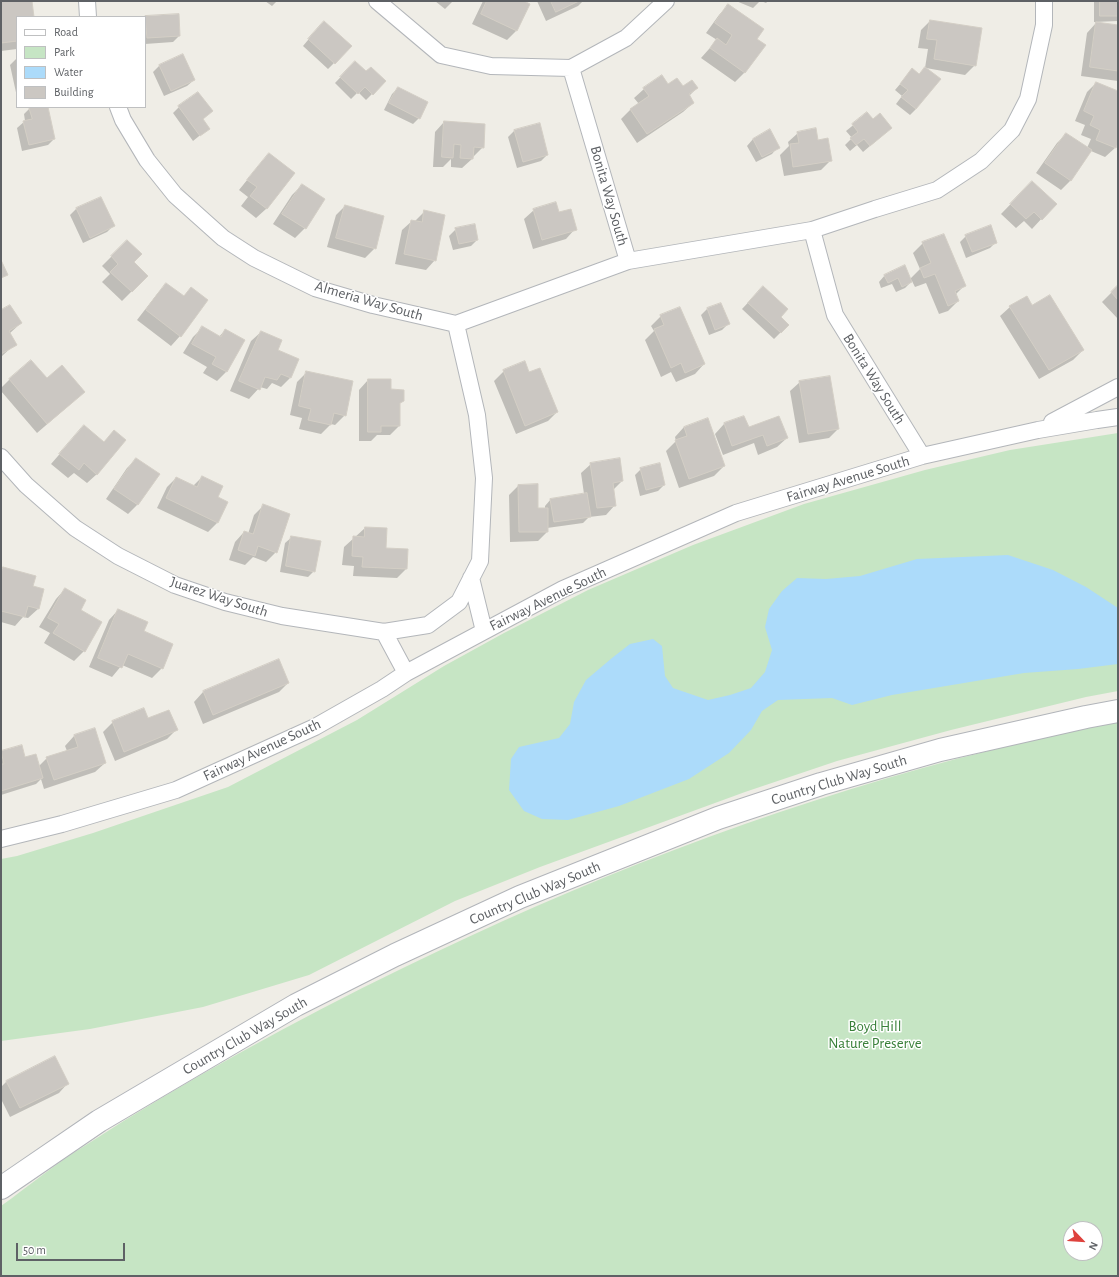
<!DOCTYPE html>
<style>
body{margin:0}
#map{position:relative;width:1119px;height:1277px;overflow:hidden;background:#efede6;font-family:"Alegreya Sans",sans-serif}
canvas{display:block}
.frame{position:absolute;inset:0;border:2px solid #5e6165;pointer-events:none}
.legend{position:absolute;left:16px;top:16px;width:130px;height:92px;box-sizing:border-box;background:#fff;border:1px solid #bfc0c1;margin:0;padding:5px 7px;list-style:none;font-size:12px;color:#5e6165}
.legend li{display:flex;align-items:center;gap:8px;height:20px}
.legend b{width:20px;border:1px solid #bfc0c1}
.north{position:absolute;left:1063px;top:1221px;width:40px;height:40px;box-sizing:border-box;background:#fff;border:1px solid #bfc0c1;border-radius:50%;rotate:115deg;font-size:11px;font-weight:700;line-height:16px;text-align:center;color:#5e6165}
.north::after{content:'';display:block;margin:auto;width:14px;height:18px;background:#de423d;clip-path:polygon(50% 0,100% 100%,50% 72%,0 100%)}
.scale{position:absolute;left:16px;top:1243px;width:109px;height:18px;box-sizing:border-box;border:2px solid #5e6165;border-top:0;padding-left:5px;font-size:12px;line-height:14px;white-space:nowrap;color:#5e6165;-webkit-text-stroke:3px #fff;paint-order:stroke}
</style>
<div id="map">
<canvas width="1119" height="1277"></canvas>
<div class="frame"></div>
<ul class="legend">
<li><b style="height:5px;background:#fff"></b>Road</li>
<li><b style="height:11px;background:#c6e5c4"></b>Park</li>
<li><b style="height:11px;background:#acdbfa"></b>Water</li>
<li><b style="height:11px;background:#cbc7c2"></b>Building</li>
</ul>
<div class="north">N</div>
<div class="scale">50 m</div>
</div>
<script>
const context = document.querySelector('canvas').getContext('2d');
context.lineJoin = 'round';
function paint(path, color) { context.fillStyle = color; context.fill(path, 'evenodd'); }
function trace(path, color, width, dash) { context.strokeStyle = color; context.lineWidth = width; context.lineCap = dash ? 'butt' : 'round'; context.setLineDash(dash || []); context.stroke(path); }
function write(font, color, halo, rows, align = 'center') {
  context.font = font + ' "Alegreya Sans",sans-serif'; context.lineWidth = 3; context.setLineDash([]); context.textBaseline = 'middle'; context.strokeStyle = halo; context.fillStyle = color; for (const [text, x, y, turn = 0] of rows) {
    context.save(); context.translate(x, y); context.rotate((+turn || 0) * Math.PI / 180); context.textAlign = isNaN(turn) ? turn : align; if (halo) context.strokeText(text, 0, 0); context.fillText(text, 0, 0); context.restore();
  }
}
const green = new Path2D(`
 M 1118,433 L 1118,691 L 1086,697 L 951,730 L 837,761 L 745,792 L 540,867 L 455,901 L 309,975 L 203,1007 L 90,1029 L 1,1041 L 1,859 L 17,856 L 93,833 L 228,787 L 357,720 L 444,666 L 504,633 L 588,590 L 693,545 L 804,504 L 925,470 L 1010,450 Z
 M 1118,722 L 1118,1276 L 1,1276 L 1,1206 C 29,1186 56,1163 86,1145 C 188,1079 294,1021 403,968 C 581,881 764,810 956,759 C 982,753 1007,745 1033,739 C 1061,733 1090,728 1118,722 ZM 1071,1229 L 1095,1229 L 1095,1253 L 1071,1253 Z`);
const water = new Path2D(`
 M 1008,555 L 1053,570 L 1086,587 L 1118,608 L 1118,664 L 1078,669 L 1024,673 L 892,695 L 852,705 L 832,698 L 778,700 L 762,711 L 751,730 L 729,753 L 689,779 L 619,806 L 568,820 L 542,819 L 524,811 L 509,790 L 511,759 L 519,747 L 559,738 L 570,724 L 574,702 L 586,680 L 612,658 L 630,644 L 653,639 L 662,646 L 665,676 L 673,688 L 708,700 L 730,695 L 751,688 L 765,672 L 772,650 L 765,627 L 769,609 L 782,591 L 797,578 L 826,579 L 860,576 L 917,559 Z`);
const shadow = new Path2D(`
 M 1,1 L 31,1 L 33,17 L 17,17 L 17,49 L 1,51 Z
 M 265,1 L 277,1 L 272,6 Z
 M 435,1 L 453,1 L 445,9 Z
 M 483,1 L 522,1 L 529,4 L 516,31 L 507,40 L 472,24 Z
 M 537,1 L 583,1 L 578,6 L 546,21 Z
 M 736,1 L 760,1 L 753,8 Z
 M 761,1 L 768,1 L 766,3 Z
 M 1094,1 L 1118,1 L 1118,21 L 1094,22 Z
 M 728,5 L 745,72 L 735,82 L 701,58 L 717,40 L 706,33 L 719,15 Z
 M 146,17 L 179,36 L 173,42 L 145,44 Z
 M 930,21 L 975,65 L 965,75 L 926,68 L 916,109 L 910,115 L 896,104 L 902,96 L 895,90 L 912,70 L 919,75 L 925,68 L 928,49 L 918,48 L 921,30 Z
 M 1096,23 L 1118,26 L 1118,81 L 1081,76 L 1087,33 Z
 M 318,28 L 334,63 L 328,69 L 303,46 Z
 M 182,55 L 194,80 L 187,86 L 164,96 L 153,72 L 159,66 Z
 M 17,58 L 17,97 L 10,65 Z
 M 355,62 L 366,73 L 385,81 L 366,100 L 358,92 L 351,99 L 335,83 Z
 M 1096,83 L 1118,92 L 1118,140 L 1115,148 L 1105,157 L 1091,151 L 1070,181 L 1061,190 L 1036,173 L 1057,143 L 1066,134 L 1087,148 L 1091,139 L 1081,135 L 1085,125 L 1075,121 L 1087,92 Z
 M 667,85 L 697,88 L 689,96 L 693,103 L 683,112 L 637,143 L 621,119 L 631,109 L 639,104 L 634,98 L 644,89 Z
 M 398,88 L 419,118 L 413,124 L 384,110 L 392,94 Z
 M 34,107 L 47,107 L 54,139 L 48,145 L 22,151 L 17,128 L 25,121 L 24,114 L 30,108 Z
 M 179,107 L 211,111 L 202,120 L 209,128 L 193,141 L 173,113 Z
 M 867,114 L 873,121 L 891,128 L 863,152 L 857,145 L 850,151 L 845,145 L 852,138 L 846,131 Z
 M 444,122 L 483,147 L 473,157 L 472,157 L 472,159 L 462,168 L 451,167 L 451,159 L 443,167 L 433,167 L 435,132 Z
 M 539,124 L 547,155 L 541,161 L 517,168 L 508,137 L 514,131 Z
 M 769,131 L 778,147 L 772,154 L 756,162 L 747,146 L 753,139 Z
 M 798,133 L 817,141 L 831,160 L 821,170 L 784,176 L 780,155 L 789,146 L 788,142 Z
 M 269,154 L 294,173 L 266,209 L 256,218 L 241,206 L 248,197 L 239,190 L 260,164 Z
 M 1032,182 L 1055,204 L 1032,229 L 1024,221 L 1016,228 L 1001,214 Z
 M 302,185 L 324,199 L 305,228 L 295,238 L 273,224 L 292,195 Z
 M 345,206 L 375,248 L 365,258 L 327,247 L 336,215 Z
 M 76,209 L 113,226 L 107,232 L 83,243 L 70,215 Z
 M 534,210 L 558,213 L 575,229 L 566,239 L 533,249 L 524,219 Z
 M 425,211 L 435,260 L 426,270 L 395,264 L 402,230 L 412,221 L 415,221 Z
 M 456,229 L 477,240 L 471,246 L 453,250 L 449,236 Z
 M 966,236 L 996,242 L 990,248 L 966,258 L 960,242 Z
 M 127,241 L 132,262 L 147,276 L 122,301 L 102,282 L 110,274 L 102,266 Z
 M 923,243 L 964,286 L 955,295 L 958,301 L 948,311 L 939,314 L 926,283 L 915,287 L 912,281 L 905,288 L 896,292 L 892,284 L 881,288 L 879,282 L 885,275 L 910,279 L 920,269 L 913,253 Z
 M 166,284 L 183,297 L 191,289 L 180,336 L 171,346 L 137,320 L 157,294 Z
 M 1118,286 L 1118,319 L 1102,302 Z
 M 757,293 L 788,325 L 774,339 L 742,309 Z
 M 1010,307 L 1032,307 L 1083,350 L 1073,360 L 1039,379 L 1000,316 Z
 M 707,309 L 728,324 L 722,330 L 709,335 L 701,315 Z
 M 1,311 L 21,323 L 9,334 L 15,344 L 1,357 Z
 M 661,316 L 704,364 L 695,374 L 676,382 L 671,372 L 661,377 L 645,340 L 654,331 L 651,326 Z
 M 202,328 L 219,337 L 225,330 L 226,372 L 217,381 L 203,373 L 207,367 L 183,353 L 193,337 Z
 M 261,332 L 276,350 L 298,359 L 290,378 L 281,387 L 272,383 L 267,389 L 260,387 L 249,399 L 230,391 L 251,341 Z
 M 31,361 L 47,379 L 74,401 L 37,433 L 1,391 L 1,388 L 9,380 Z
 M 504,371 L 529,374 L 557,412 L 548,421 L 516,434 L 494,381 Z
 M 307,372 L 345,415 L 335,425 L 331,424 L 321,434 L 299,429 L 302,418 L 290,415 L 297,382 Z
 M 368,380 L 390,390 L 403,401 L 399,404 L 399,426 L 390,435 L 377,435 L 371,441 L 359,441 L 359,390 Z
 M 800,382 L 838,429 L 829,438 L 799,443 L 790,391 Z
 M 744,417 L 748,428 L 787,438 L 777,447 L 758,455 L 754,443 L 723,455 L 715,434 L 724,424 Z
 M 84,426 L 97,474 L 87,483 L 74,473 L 68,478 L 51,464 Z
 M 684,427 L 724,466 L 714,476 L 679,488 L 666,451 L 676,441 L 675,437 Z
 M 136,459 L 158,474 L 137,505 L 128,514 L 106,499 L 127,468 Z
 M 591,464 L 622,481 L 613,490 L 615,505 L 606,515 L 589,517 L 583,523 L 547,528 L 547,532 L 538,541 L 510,542 L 509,495 L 518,486 L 537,509 L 545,509 L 545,506 L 551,499 L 584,494 L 581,473 Z
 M 641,469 L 664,485 L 658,491 L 640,496 L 635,475 Z
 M 202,477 L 216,497 L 227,502 L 217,523 L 208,532 L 157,508 L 167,487 L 176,478 L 193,486 Z
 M 263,506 L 276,552 L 266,562 L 253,557 L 245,565 L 229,560 L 235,542 L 244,532 L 248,534 L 254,515 Z
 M 365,528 L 386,529 L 385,549 L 406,569 L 397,578 L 353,576 L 354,566 L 342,565 L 344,547 Z
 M 292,537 L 314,571 L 308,577 L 280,572 L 285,543 Z
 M 3,568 L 32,587 L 43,589 L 38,609 L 28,618 L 23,617 L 15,626 L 1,622 L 1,570 Z
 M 65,589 L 79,610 L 84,651 L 74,661 L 44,643 L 50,633 L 39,627 L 56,599 Z
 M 118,610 L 162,668 L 152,678 L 122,665 L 112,677 L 89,667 L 109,620 Z
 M 279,661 L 288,683 L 279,692 L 203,724 L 194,702 L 203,692 Z
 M 147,720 L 176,730 L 167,739 L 115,761 L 103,732 L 113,722 Z
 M 74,736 L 105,763 L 95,772 L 44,789 L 41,779 L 36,784 L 1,795 L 1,752 L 21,746 L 25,758 L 39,766 L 47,758 L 67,751 L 65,746 Z
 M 55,1057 L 68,1083 L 59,1093 L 10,1117 L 1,1099 L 1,1087 L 6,1082 Z`);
const building = new Path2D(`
 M 1,1 L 32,1 L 34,17 L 17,17 L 17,41 L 1,43 Z
 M 487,1 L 524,1 L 530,4 L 517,31 L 481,14 Z
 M 551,1 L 579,1 L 556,12 Z
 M 1100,1 L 1118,1 L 1118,16 L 1100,16 Z
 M 728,4 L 764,29 L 757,39 L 766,45 L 745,73 L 710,48 L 717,38 L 726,45 L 732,35 L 715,23 Z
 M 179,14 L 180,36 L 147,38 L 145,16 Z
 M 930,20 L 982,28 L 976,66 L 934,59 L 937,40 L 927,39 Z
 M 324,21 L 352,46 L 335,64 L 308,39 Z
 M 1096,22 L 1118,25 L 1118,71 L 1090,67 Z
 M 183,54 L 195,80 L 171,91 L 159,65 Z
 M 355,61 L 366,71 L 371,67 L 386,81 L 373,95 L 365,87 L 358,94 L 340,77 Z
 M 925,67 L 941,79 L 916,109 L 901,97 L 908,90 L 900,84 L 912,68 L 919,74 Z
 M 662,75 L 668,84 L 677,78 L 683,86 L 692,80 L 698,88 L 689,94 L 694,103 L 647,134 L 630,109 L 649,96 L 643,88 Z
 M 1096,82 L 1118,91 L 1118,143 L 1116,148 L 1096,140 L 1100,130 L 1090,125 L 1094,116 L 1084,111 Z
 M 398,87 L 428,102 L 420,119 L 389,103 Z
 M 198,92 L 213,111 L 203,119 L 210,129 L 200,136 L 178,106 Z
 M 29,107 L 48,107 L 55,139 L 29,145 L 23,121 L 32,119 Z
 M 867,112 L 873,119 L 880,113 L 892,128 L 870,146 L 864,139 L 856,145 L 850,138 L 858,132 L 852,124 Z
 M 444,121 L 485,124 L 484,148 L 474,147 L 473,159 L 460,158 L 461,145 L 454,144 L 453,158 L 442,157 Z
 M 540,123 L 548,155 L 523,162 L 514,130 Z
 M 816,128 L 818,140 L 828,138 L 832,161 L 793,167 L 790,144 L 799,143 L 797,132 Z
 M 770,129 L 780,148 L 762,157 L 753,139 Z
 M 1066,133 L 1092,150 L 1071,181 L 1045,163 Z
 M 269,153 L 295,173 L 267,209 L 250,196 L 257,187 L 247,180 Z
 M 1032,181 L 1057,204 L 1042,220 L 1034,212 L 1026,219 L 1010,204 Z
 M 302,184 L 325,199 L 306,229 L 282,214 Z
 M 101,197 L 115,226 L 90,238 L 76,208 Z
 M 556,202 L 559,212 L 571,209 L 577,230 L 542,240 L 533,209 Z
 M 345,205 L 384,216 L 376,249 L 336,238 Z
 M 424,210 L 445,215 L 436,261 L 404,254 L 411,220 L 422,222 Z
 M 475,224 L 478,240 L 459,244 L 455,228 Z
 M 991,225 L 997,243 L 972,252 L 965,235 Z
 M 944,234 L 966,286 L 955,291 L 959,301 L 948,306 L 935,274 L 924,278 L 920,268 L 931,263 L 922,242 Z
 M 127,240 L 142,254 L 134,262 L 148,276 L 132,292 L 110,272 L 118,264 L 111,256 Z
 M 1,260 L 8,275 L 1,278 Z
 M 905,265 L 912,282 L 902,287 L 898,278 L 888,283 L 884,275 Z
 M 166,283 L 184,296 L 191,287 L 208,300 L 181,337 L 146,310 Z
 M 1118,285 L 1118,300 L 1111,292 Z
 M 763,286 L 788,309 L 781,317 L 789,325 L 781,333 L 748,303 Z
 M 1050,295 L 1084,350 L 1049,370 L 1009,306 L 1027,296 L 1032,305 Z
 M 721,303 L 730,324 L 715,330 L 707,308 Z
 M 10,305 L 22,323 L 9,331 L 17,345 L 1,354 L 1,310 Z
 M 680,307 L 705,364 L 685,373 L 681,363 L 671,368 L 654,329 L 664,325 L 660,315 Z
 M 202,326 L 221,337 L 225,329 L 245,340 L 227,372 L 212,364 L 216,357 L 192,344 Z
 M 261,331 L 282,340 L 278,350 L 299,359 L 291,378 L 281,374 L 277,380 L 265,377 L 260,390 L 239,381 Z
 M 31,360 L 47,378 L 62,365 L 85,392 L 47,424 L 9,379 Z
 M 525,361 L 529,372 L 540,368 L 558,412 L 525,426 L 503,370 Z
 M 306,371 L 353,381 L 346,416 L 334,413 L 331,425 L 308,420 L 311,409 L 299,406 Z
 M 830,376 L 839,429 L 808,434 L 799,381 Z
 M 368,379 L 391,379 L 391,389 L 404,390 L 404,401 L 400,403 L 400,426 L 381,426 L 381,432 L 368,432 Z
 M 744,416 L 749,427 L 779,416 L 788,438 L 767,446 L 763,435 L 732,446 L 724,423 Z
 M 708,418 L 725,466 L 689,479 L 675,440 L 687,436 L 684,427 Z
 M 84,425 L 104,442 L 114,430 L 126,440 L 97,475 L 84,463 L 79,470 L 59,454 Z
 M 136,458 L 160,474 L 138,505 L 114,489 Z
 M 620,458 L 623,481 L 613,483 L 616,506 L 597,508 L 590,463 Z
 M 660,463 L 665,485 L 646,490 L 640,468 Z
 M 202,476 L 223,486 L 218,497 L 228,502 L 218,523 L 166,498 L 176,477 L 197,487 Z
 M 538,484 L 538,508 L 548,508 L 548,532 L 519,532 L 518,485 Z
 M 587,493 L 591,517 L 554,522 L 550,499 Z
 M 263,504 L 290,514 L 277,553 L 258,546 L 255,556 L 238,550 L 244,531 L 253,534 Z
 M 365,527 L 387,528 L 386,548 L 408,549 L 407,569 L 362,567 L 363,557 L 352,556 L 353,536 L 364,537 Z
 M 291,536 L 321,541 L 315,572 L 286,566 Z
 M 3,567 L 36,576 L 33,586 L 44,589 L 39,609 L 28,606 L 25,617 L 1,611 L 1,574 Z
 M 65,588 L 86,600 L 81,610 L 102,622 L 85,652 L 53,633 L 59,624 L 48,618 Z
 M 118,609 L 148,622 L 144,631 L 173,644 L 163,669 L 128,654 L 122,668 L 98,658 Z
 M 279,659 L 289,683 L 213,715 L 203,691 Z
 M 144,708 L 148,718 L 169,710 L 178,730 L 124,752 L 112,721 Z
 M 95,728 L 106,763 L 54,780 L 46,757 L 78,747 L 74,735 Z
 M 22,745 L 25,757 L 36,754 L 43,778 L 1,791 L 1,764 L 4,764 L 1,751 Z
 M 55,1056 L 69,1084 L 20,1108 L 6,1081 Z`);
const street = new Path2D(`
 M 87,1 L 88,17
 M 377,1 L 441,55 L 491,66 L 571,68 L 626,38 L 666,1
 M 571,68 L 628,261
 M 118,107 L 123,120 L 147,160 L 175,195 L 223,238 L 254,258 L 315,288 L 373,305 L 456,324 L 628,261 L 812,230 L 875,209 L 937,190 L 981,161 L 1012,130 L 1028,99 L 1044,25 L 1044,1
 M 812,230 L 835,315 L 922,456
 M 1052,422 L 1118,387
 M 1,457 L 26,485 L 75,528 L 118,556 L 175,585 L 225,602 L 282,616 L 384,632 L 406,673
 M 471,578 L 484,631
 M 384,632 L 428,625 L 459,602 L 480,561 L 484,478 L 477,415 L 456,324
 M 1,839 L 62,824 L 176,790 L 315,727 L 382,689 L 406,673 L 563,589 L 736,513 L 922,456 L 1038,430 L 1097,420 L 1118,417`);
const secondary = new Path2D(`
 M 1,1188 L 99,1121 L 296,1005 L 395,955 L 520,897 L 718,818 L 821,784 L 940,750 L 1086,717 L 1118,711`);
const streetNames = [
 ["Bonita Way South",609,196,74],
 ["Almeria Way South",369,301,16],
 ["Bonita Way South",874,379,58],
 ["Fairway Avenue South",848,479,-17],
 ["Juarez Way South",219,597,18],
 ["Fairway Avenue South",548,599,-26],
 ["Fairway Avenue South",262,750,-25],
 ["Country Club Way South",839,780,-17],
 ["Country Club Way South",535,893,-23],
 ["Country Club Way South",245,1036,-30]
];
const parkNames = [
 ["Boyd Hill",875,1026],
 ["Nature Preserve",875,1043]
];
paint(green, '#c6e5c4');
paint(water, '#acdbfa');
paint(shadow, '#0003');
paint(building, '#cbc7c2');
trace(building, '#d3cec5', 1);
trace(street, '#b3b6ba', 18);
trace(secondary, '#b2b5ba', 24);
trace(street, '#fff', 16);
trace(secondary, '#fff', 22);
write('15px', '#5e6165', '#fff', streetNames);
write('15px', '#3a803a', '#fff', parkNames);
</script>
